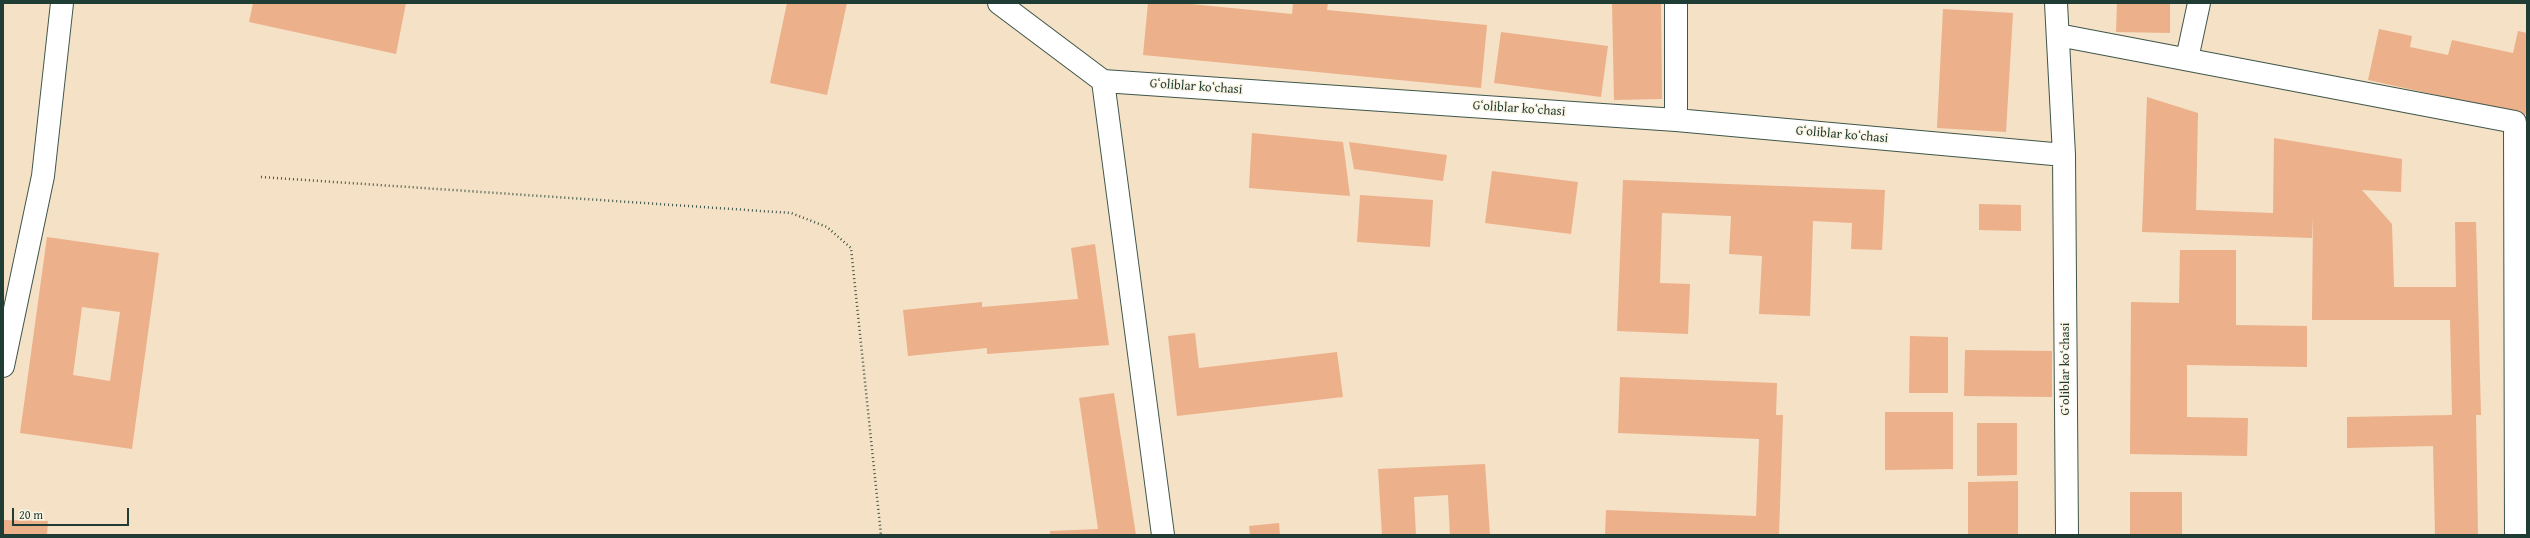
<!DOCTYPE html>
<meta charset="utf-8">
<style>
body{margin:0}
#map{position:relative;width:2530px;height:538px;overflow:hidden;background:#f5e1c5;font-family:"Gentium Book Plus",serif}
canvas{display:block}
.frame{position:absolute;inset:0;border:4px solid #1f3d34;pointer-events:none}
.scale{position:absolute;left:12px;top:508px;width:117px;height:18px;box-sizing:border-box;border:2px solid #1f3d34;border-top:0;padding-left:5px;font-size:12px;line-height:14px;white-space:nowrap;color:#1f3d34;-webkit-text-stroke:3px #fcf5e5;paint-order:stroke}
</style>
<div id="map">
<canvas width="2530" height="538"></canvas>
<div class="frame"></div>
<div class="scale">20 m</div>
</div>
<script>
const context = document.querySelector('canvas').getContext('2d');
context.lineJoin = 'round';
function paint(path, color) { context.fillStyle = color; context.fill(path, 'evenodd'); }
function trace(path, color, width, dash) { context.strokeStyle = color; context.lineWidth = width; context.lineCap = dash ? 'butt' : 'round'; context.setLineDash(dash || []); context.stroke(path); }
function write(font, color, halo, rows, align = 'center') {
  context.font = font + ' "Gentium Book Plus",serif'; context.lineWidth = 3; context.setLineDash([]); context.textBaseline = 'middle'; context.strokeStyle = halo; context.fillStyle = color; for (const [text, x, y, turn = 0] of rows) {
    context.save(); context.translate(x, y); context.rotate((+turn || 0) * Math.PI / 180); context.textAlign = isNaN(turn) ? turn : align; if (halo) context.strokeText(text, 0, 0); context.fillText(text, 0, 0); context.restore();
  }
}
const building = new Path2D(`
 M 253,3 L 406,3 L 396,54 L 249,22 Z
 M 787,3 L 847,3 L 827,95 L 770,83 Z
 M 1148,3 L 1181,3 L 1292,14 L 1293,3 L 1328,3 L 1327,10 L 1487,25 L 1481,88 L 1143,55 Z
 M 1612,3 L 1661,3 L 1662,99 L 1614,100 Z
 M 2117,3 L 2170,3 L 2170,33 L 2116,32 Z
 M 1943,9 L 2013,13 L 2006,132 L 1937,128 Z
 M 2379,29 L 2412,36 L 2410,47 L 2448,55 L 2452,40 L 2513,53 L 2518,31 L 2527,33 L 2527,115 L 2368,80 Z
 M 1501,32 L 1608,46 L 1601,97 L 1494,83 Z
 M 2147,97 L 2198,113 L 2196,210 L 2273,213 L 2274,138 L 2402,159 L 2401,192 L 2362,190 L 2392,224 L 2394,287 L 2456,287 L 2455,222 L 2476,222 L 2481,415 L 2476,415 L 2478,535 L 2435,535 L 2433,446 L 2347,448 L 2347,417 L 2452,415 L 2450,320 L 2312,320 L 2313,216 L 2312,238 L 2142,232 Z
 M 1252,133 L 1343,142 L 1350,196 L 1249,188 Z
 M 1349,142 L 1447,155 L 1443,181 L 1354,169 Z
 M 1492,171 L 1578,182 L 1571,234 L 1485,223 Z
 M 1623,180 L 1885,190 L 1882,250 L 1851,249 L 1852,223 L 1813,221 L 1810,316 L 1759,314 L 1762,256 L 1729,254 L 1731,216 L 1662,213 L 1660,283 L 1690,284 L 1688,334 L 1617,331 Z
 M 1360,195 L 1433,200 L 1430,247 L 1357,242 Z
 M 1979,204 L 2021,205 L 2021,231 L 1979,230 Z
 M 47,237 L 159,253 L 132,449 L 20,433 ZM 82,307 L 120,312 L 110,381 L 73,375 Z
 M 1095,244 L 1109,345 L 987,354 L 987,348 L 908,356 L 903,310 L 982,302 L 982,307 L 1078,299 L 1071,248 Z
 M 2180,250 L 2236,250 L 2236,325 L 2307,326 L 2307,367 L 2187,365 L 2187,417 L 2248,418 L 2247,456 L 2130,454 L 2131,302 L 2179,303 Z
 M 1195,333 L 1199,368 L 1337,352 L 1343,397 L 1177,416 L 1168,336 Z
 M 1910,336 L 1948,337 L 1948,393 L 1909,393 Z
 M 1965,350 L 2052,351 L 2052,397 L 1964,396 Z
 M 1620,377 L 1777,383 L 1776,415 L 1783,415 L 1779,535 L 1605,535 L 1606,510 L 1756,516 L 1759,439 L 1618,433 Z
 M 1114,393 L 1136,535 L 1050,535 L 1050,531 L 1098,529 L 1079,398 Z
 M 1885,412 L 1953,412 L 1953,469 L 1885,470 Z
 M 1977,423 L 2017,423 L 2017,475 L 1977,476 Z
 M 1485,464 L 1490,535 L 1450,535 L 1448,495 L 1414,497 L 1416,535 L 1382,535 L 1378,469 Z
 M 2018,481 L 2018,535 L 1968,535 L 1968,482 Z
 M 2130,492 L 2182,492 L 2182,535 L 2130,535 Z
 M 3,520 L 48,521 L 47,535 L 3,535 Z
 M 1279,523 L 1280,535 L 1250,535 L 1249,526 Z`);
const path = new Path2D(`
 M 261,177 L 791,213 L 827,227 L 851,248 L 881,535`);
const minor = new Path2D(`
 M 999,3 L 1103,81 L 1676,120 L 2064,155
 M 1676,3 L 1676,120
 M 2056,3 L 2064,155 L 2067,535
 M 2058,35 L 2515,122 L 2516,535
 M 2187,59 L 2199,3
 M 1103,81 L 1163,535
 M 3,366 L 43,176 L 62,3`);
const streetNames = [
 ["Gʻoliblar koʻchasi",1196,87,4],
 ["Gʻoliblar koʻchasi",1519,109,4],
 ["Gʻoliblar koʻchasi",1842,135,5],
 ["Gʻoliblar koʻchasi",2066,369,-90]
];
paint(building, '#ecb08b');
trace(minor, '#3f564a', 24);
trace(path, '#3f564a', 2.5, [1, 3]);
trace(minor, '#fff', 22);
write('13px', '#1f3d34', '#fcf5e5', streetNames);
</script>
